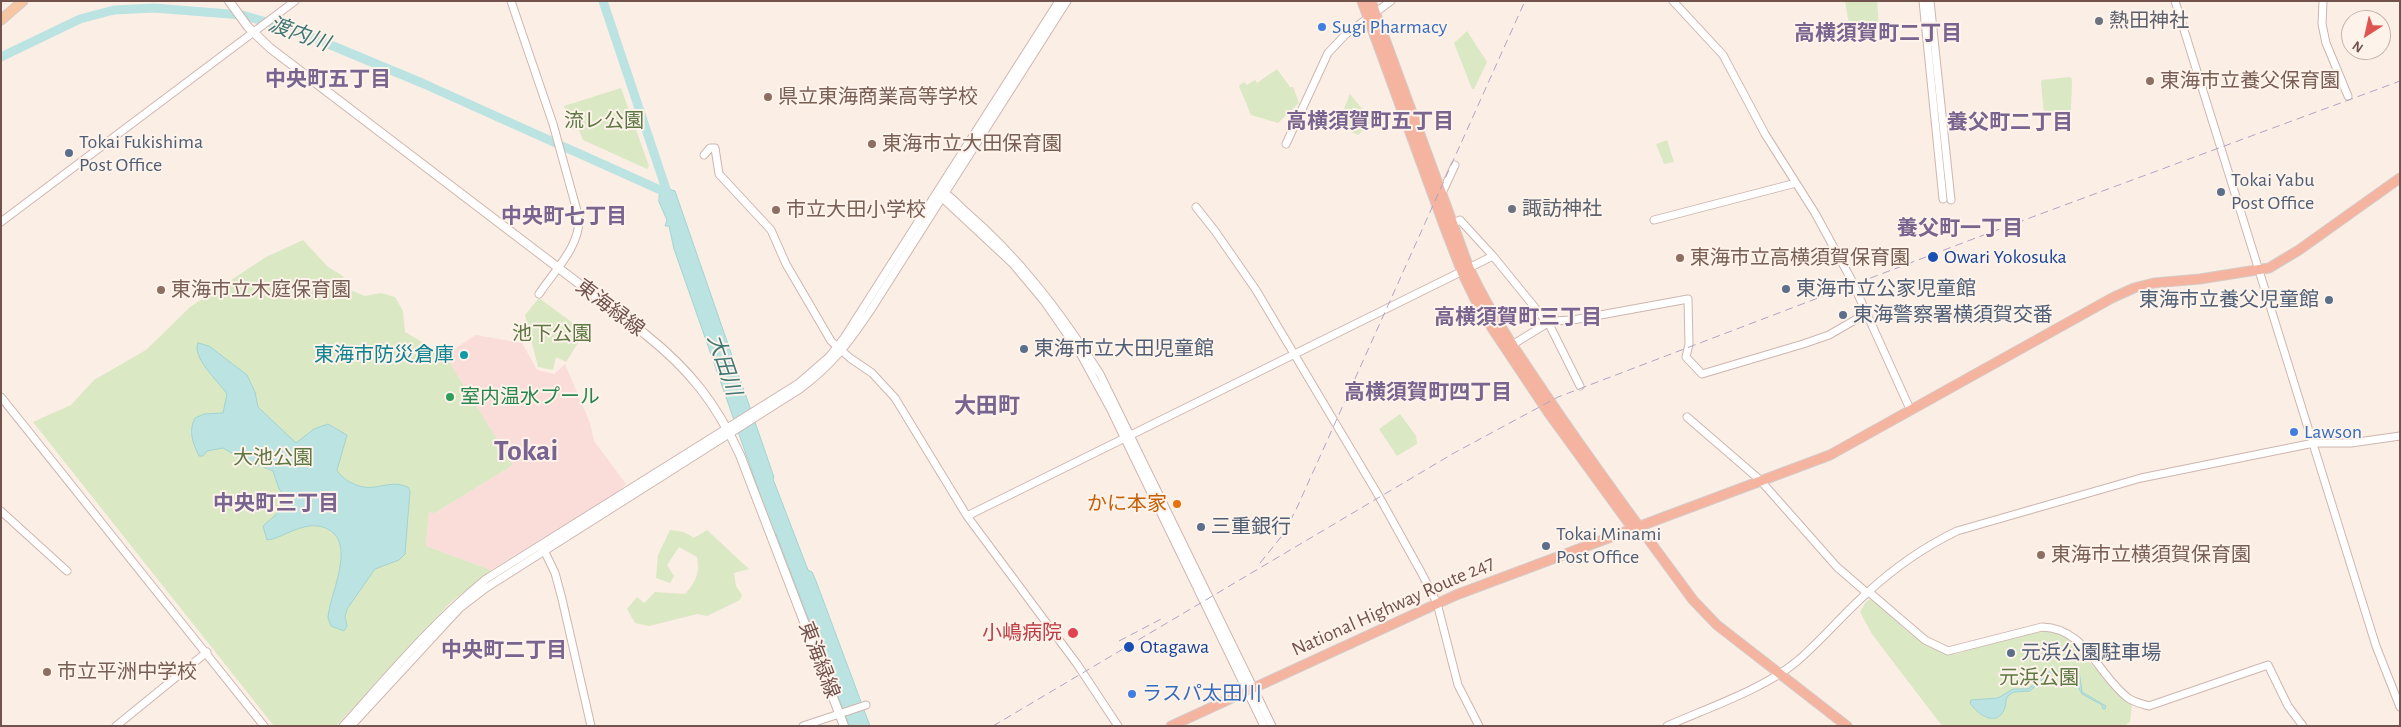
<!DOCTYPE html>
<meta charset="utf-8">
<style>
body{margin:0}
#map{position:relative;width:2401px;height:727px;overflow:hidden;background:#fbeee5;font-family:"Alegreya Sans",sans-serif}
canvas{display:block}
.frame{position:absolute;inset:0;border:2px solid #72524c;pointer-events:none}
.north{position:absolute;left:2341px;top:10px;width:50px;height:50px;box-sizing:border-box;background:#fef3eb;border:1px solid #c6b3ab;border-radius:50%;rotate:215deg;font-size:14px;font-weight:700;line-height:20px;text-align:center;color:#72524c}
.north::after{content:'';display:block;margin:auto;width:18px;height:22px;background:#de5451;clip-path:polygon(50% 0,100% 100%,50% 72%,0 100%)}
</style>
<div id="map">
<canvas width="2401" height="727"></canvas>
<div class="frame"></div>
<div class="north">N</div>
</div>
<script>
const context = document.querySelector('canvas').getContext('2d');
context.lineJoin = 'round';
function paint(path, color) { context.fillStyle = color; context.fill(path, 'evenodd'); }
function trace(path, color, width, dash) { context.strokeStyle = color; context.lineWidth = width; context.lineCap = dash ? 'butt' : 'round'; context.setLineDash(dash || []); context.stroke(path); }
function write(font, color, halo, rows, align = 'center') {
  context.font = font + ' "Alegreya Sans","Noto Sans JP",sans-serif'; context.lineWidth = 4; context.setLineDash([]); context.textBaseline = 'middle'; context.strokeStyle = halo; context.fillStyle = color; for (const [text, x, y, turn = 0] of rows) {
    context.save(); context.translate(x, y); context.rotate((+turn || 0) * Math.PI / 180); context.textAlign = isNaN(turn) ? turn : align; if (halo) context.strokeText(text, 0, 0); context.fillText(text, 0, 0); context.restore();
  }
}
const commercial = new Path2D(`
 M 476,335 L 522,343 L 537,370 L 554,374 L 565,364 L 590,423 L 594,441 L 626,484 L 617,493 L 491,570 L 426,546 L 429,511 L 435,513 L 513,465 L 445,355 Z`);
const green = new Path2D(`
 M 1845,1 L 1877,1 L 1879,28 L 1850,30 Z
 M 1467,31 L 1487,62 L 1474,89 L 1472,89 L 1454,43 Z
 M 1277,69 L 1290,87 L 1293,87 L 1299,103 L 1278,123 L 1251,115 L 1239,86 L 1244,82 L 1247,85 L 1255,80 L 1257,83 Z
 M 2070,77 L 2072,79 L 2071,111 L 2044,114 L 2041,82 L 2042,80 Z
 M 621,88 L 649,166 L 647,169 L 583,140 L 578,128 L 572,130 L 564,106 Z
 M 1350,94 L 1372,121 L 1358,135 L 1337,126 Z
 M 1667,140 L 1674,162 L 1664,164 L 1656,144 Z
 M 303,240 L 328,267 L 343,276 L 348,289 L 365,296 L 381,293 L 395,297 L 403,311 L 405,332 L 445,355 L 513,465 L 435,513 L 429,512 L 426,546 L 491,570 L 450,603 L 336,726 L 274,726 L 33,422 L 71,405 L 94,380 L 146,350 L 190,307 L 266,257 Z
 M 539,298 L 585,332 L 566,362 L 556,357 L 553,370 L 538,367 L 525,315 Z
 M 1400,414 L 1416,436 L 1417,444 L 1397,456 L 1379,429 Z
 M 670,530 L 684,532 L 694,538 L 707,530 L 749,569 L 734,573 L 736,586 L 742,595 L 740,600 L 707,616 L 697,614 L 649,626 L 635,623 L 627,609 L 637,597 L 644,603 L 655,592 L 685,594 C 696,581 700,574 697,557 L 679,547 L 667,565 L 674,576 L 670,583 L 656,578 L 658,555 Z
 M 1872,598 C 1895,618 1923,654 1956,654 L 2036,630 L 2056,631 L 2066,637 L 2123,698 L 2132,704 L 2130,722 L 2124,726 L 1942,726 L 1872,634 L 1860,612 L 1866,602 Z`);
const water = new Path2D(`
 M 660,186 L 675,191 L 774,477 L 773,479 L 808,570 L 812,572 L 816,581 L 870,726 L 847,725 L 848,722 L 776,534 L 774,534 L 674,249 L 669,226 L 665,226 L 667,220 L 659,202 Z
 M 198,343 L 209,346 L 247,375 L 255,392 L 258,407 L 296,443 L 314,429 L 328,424 L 347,435 L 337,470 C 340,476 346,480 352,483 C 375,495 386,478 408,487 L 410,491 L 405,554 L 399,560 L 375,569 L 347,609 L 345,617 L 347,626 L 344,631 L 331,626 L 328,618 C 329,596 355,548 331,531 C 325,527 318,525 310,526 C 295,527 277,540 267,540 L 263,526 L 279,512 L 285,496 L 279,489 L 273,471 L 259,465 L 256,467 L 223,448 L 207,451 L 203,456 L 199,456 C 193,443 188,432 195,418 L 204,414 L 223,413 L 227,394 C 219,382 191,357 198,343 Z
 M 2073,667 L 2079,671 L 2082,692 L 2106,706 L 2105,709 L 2103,709 L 2102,705 L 2082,694 L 2073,677 L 2054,672 L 2045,677 L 2030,691 L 2014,692 L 2009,695 C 2004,700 2007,705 2004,710 C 1996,727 1978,715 1970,703 L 1971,700 L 1998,698 L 2013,689 L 2028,689 L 2050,671 L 2064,671 Z`);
const river = new Path2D(`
 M 603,1 L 669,198
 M 1,57 L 80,19 L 114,10 L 154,8 L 242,15 L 297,31 L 422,83 L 667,193`);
const tertiary = new Path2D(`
 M 511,1 L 553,124 L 579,218 C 580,247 554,271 539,294
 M 1673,1 L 1723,55 L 1765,134 L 1815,213 L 1851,279 L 1910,409
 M 1923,1 L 1943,199
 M 1930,1 L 1951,200
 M 2175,1 L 2376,646 L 2400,707
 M 2323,1 L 2322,24 L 2326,43 L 2348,96
 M 1286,144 L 1328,53 L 1345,35 L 1391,1
 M 704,155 L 710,148 L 715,148 L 719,174 L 771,230 L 786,264 L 831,341 L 850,358 L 872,373 L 895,398 L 967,516 L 1077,664 L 1118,726
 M 941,192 C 950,194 958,205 965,211 C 1020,258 1061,313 1100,374 L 1272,726
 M 1442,193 L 1455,165
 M 939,195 L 1013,264 L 1044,301 L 1080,353 L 1110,408 L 1264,726
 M 1196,207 L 1215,231 L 1256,290 L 1377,493 L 1421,572 L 1437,603 L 1458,685 L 1479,726
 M 1654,220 L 1796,183
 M 1,222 L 295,1
 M 1452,224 L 1460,220 L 1493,256 L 1550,326 L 1580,386
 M 1512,345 L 1551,321 L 1573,320 L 1688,299 L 1689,344 L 1686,357 L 1702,374 L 1803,344 L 1829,335 L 1867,313
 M 1,397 L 264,726
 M 1687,417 L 1760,480 L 1837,567 L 1867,593
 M 1,511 L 67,571
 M 967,516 L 1493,256
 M 542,546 L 555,573 L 562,599 L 591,726
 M 1869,592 L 1925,640 L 1948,651 L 2042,627 C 2086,628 2097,674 2128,698 C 2134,702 2142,704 2149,706 L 2268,665 L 2288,706 L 2303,726
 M 116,726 L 207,652
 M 343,726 C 389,675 433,622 486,579 L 799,383 L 829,357 L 844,338 L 1059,1
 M 351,726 L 460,608 L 486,588 L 800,389 C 833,364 847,345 870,311 L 1067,1
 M 803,726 L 866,705
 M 1667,726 C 1705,709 1764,689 1796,662 C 1821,641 1842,615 1867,593 C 1894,568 1924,547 1957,531 L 2141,478 L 2314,443 L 2351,443 L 2400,436`);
const secondary = new Path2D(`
 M 229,1 L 248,27 L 270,48 L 645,334 C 690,370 716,403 740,455 L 844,726`);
const primary = new Path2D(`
 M 1,20 L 23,1`);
const trunk = new Path2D(`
 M 1362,1 L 1445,228 L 1462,272 L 1475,299 L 1492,328 L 1548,412 L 1628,522
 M 1371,1 L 1469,268 C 1490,313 1518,354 1546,395 C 1593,465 1643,532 1693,600 L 1717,625 L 1847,726
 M 1171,726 L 1456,595 L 1830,455 L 2112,298 L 2134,288 L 2154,283 L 2200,279 L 2269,268 L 2299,250 L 2400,178`);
const rail = new Path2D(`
 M 1260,563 L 1281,537 L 1295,512 L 1525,1
 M 1119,641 L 1165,617
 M 993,726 L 1454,453 L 1558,397 L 1981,236 L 2400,81`);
const markers = [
 [2099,21,5,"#6b7280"],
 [1322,27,5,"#3f7fe0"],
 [2150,81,5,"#8d6e63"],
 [768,97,5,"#8d6e63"],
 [872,144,5,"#8d6e63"],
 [69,153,5,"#5c6f8a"],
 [2221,192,5,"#5c6f8a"],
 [1512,209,5,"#6b7280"],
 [776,210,5,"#8d6e63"],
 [1933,257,6,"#1a4fb4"],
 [1680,258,5,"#8d6e63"],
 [1786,289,5,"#5c6f8a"],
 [161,290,5,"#8d6e63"],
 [2329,300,5,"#5c6f8a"],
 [1843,315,5,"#5c6f8a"],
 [1024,349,5,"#5c6f8a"],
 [464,355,5,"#0f9aa8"],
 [450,397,5,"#2e9e5b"],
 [2294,432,5,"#3f7fe0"],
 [1177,504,5,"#e8710a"],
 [1201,527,5,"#5c6f8a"],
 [1546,546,5,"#5c6f8a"],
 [2041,555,5,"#8d6e63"],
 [1073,633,6,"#e0444e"],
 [1129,647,6,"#1a4fb4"],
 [2011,653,5,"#5c6f8a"],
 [47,672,5,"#8d6e63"],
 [1132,694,5,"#3f7fe0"]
];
const worshipNames = [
 ["熱田神社",2109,21],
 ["諏訪神社",1522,209]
];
const shopNames = [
 ["Sugi Pharmacy",1332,27],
 ["Lawson",2304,432],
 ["ラスパ太田川",1142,694]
];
const educationNames = [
 ["東海市立養父保育園",2160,81],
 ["県立東海商業高等学校",778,97],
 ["東海市立大田保育園",882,144],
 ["市立大田小学校",786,210],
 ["東海市立高横須賀保育園",1690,258],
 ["東海市立木庭保育園",171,290],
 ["東海市立横須賀保育園",2051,555],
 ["市立平洲中学校",57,672]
];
const parkNames = [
 ["流レ公園",604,121],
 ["池下公園",552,334],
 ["大池公園",273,458],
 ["元浜公園",2039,678]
];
const serviceNames = [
 ["Tokai Fukishima",79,142],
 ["Post Office",79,165],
 ["Tokai Yabu",2231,180],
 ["Post Office",2231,203],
 ["東海市立公家児童館",1796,289],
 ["東海市立養父児童館",2319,300,"right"],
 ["東海警察署横須賀交番",1853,315],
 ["東海市立大田児童館",1034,349],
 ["三重銀行",1211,527],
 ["Tokai Minami",1556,534],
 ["Post Office",1556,557],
 ["元浜公園駐車場",2021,653]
];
const transitNames = [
 ["Owari Yokosuka",1944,257],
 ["Otagawa",1140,647]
];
const streetNames = [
 ["東海緑線",610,308,37],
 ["National Highway Route 247",1393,606,-24],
 ["東海緑線",819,660,69]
];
const cultureNames = [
 ["東海市防災倉庫",454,355]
];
const leisureNames = [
 ["室内温水プール",460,397]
];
const foodNames = [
 ["かに本家",1167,504]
];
const healthNames = [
 ["小嶋病院",1062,633]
];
const waterNames = [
 ["渡内川",299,34,20],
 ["大田川",724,365,71]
];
const neighbourhoodNames = [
 ["高横須賀町二丁目",1878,34],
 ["中央町五丁目",328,80],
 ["高横須賀町五丁目",1370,122],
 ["養父町二丁目",2010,123],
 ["中央町七丁目",564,217],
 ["養父町一丁目",1960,229],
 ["高横須賀町三丁目",1518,318],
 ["高横須賀町四丁目",1428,393],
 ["中央町三丁目",276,504],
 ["中央町二丁目",504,651]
];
const quarterNames = [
 ["大田町",987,406]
];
const townNames = [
 ["Tokai",526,451]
];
paint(commercial, '#fadcd9');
paint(green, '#dae8c4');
paint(water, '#bbe3e1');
trace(water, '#a2d4d2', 1);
trace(river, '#bbe3e1', 9);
trace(tertiary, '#ceb6af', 9);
trace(secondary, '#d0b5ac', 10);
trace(primary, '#d5cbc9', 11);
trace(trunk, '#d5cbc9', 11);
trace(tertiary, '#fff', 7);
trace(secondary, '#fff', 8);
trace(primary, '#f6c5a1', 9);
trace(trunk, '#f4b4a0', 9);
trace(rail, '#afa4c4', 1, [8, 5]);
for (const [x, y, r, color] of markers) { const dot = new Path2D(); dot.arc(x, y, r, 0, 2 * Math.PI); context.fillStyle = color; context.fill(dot); trace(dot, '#fef3eb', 2); }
write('20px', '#5b616d', '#fef3eb', worshipNames, 'left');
write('20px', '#366cbe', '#fef3eb', shopNames, 'left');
write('20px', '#785e54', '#fef3eb', educationNames, 'left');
write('20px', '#5e7844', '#fef3eb', parkNames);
write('20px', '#4e5e75', '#fef3eb', serviceNames, 'left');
write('20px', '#164399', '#fef3eb', transitNames, 'left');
write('20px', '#72524c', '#fef3eb', streetNames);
write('20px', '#0d838f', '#fef3eb', cultureNames, 'right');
write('20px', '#27864d', '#fef3eb', leisureNames, 'left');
write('20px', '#c56008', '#fef3eb', foodNames, 'right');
write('20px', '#be3a42', '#fef3eb', healthNames, 'right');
write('italic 21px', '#407775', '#fef3eb', waterNames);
write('bold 21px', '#78648e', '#fef3eb', neighbourhoodNames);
write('bold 22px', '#78648e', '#fef3eb', quarterNames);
write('bold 30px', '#78648e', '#fef3eb', townNames);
</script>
